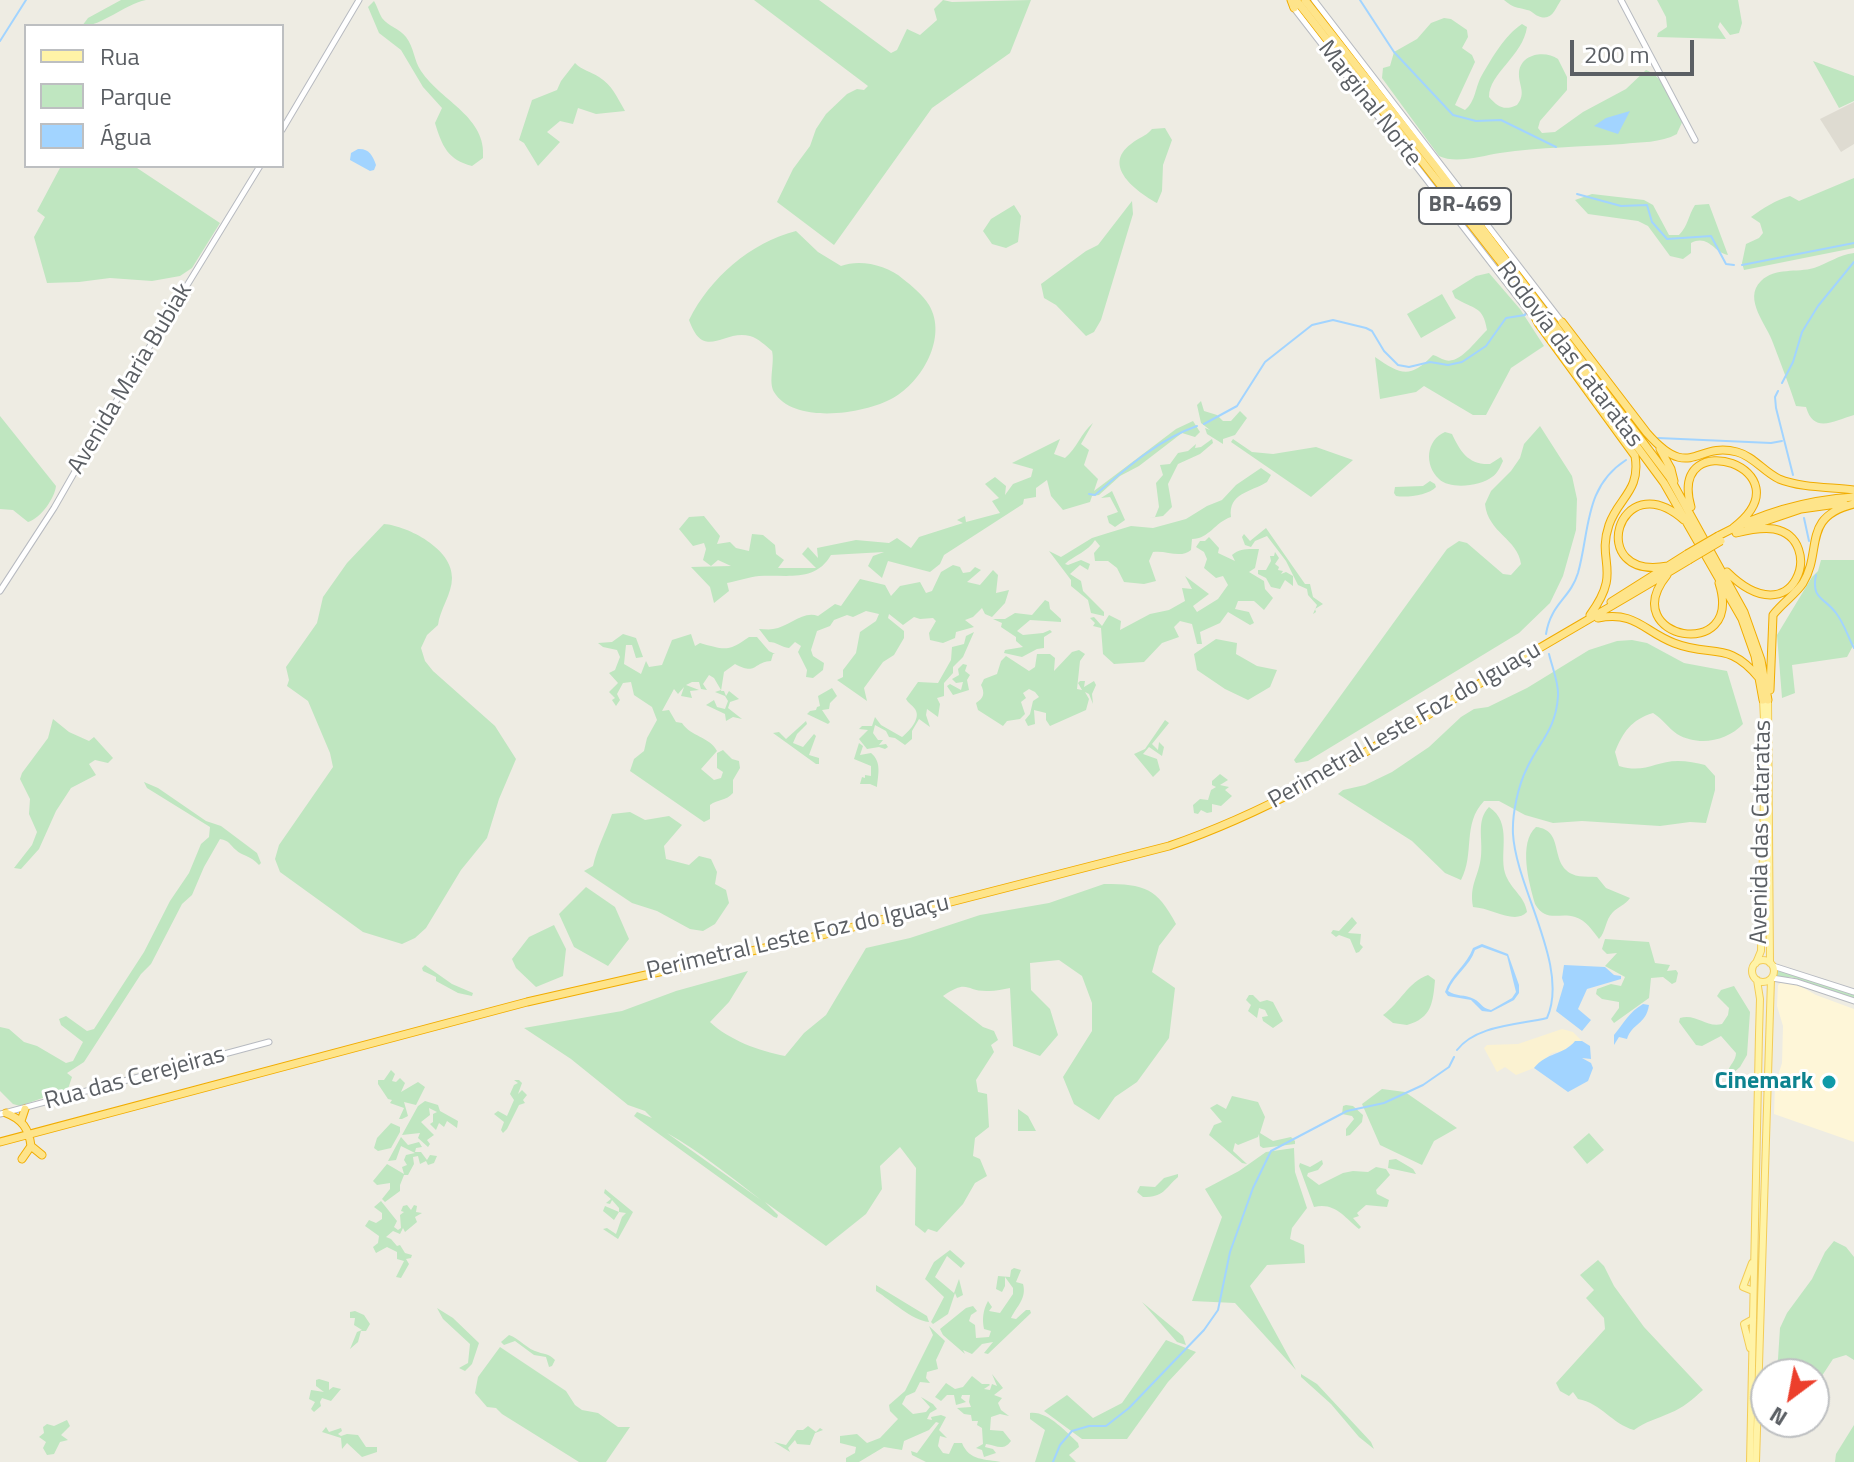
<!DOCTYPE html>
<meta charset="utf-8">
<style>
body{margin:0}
#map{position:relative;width:1854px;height:1462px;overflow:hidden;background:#eeece3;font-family:"Titillium Web",sans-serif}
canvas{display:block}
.legend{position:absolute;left:24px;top:24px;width:260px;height:144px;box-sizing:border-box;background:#fff;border:2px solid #bdbfc1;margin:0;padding:10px 14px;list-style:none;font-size:24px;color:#5b5f64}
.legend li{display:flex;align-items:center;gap:16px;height:40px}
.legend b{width:40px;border:2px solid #bdbfc1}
.north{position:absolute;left:1750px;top:1358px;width:80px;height:80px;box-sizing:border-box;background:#fff;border:2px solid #bdbfc1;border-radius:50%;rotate:212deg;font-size:22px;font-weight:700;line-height:32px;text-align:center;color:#5b5f64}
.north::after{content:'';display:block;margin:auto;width:28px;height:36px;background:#ec3f2c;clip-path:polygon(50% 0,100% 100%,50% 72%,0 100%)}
.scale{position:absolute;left:1570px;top:40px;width:124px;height:36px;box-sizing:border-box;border:4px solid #5b5f64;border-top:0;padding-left:10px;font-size:24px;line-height:28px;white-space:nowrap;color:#5b5f64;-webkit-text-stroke:6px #fff;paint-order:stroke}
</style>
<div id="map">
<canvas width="1854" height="1462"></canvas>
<ul class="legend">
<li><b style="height:10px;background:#fff3a7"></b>Rua</li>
<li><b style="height:22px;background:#bfe6c0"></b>Parque</li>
<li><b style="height:22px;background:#a2d4ff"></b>Água</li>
</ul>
<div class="north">N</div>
<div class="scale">200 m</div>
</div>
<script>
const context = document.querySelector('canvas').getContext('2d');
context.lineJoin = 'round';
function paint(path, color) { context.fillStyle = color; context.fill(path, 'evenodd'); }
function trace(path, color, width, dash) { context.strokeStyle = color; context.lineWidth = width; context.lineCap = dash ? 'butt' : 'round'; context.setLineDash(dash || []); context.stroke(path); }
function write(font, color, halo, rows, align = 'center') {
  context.font = font + ' "Titillium Web",sans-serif'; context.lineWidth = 6; context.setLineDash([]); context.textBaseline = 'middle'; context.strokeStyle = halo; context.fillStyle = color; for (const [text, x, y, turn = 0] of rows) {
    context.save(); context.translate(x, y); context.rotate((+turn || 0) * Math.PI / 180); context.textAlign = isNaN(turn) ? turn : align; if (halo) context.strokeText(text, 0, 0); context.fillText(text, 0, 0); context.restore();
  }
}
const commercial = new Path2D(`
 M 1782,982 L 1793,982 L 1816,995 L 1854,1009 L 1854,1142 L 1774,1114 L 1775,1085 L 1782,1063 L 1783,1026 L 1777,1006 L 1778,985 Z`);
const education = new Path2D(`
 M 1854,102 L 1854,144 L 1841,152 L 1820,119 Z`);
const green = new Path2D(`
 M 121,0 L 146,0 C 123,5 102,26 82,26 L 88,18 Z
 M 754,0 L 819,0 L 891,53 L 897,50 L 907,29 L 920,35 L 937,20 L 934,9 L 943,0 L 952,2 L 1031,0 L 1010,53 L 932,108 L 834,245 L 777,202 L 793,169 L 810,146 L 816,129 L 826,114 L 847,94 L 857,89 L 864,90 L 868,86 Z
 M 1504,0 L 1561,0 C 1555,9 1552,22 1538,16 C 1535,15 1531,10 1527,10 C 1517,7 1513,8 1504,0 Z
 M 1657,0 L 1738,0 L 1742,23 L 1739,33 L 1730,35 L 1720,22 L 1718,27 L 1726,39 L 1657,37 L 1658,33 L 1667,27 L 1666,17 Z
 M 374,1 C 377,6 379,13 382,18 C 388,26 400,29 406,37 C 414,47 414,61 421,71 C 442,102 487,117 483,158 L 472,166 C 448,160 442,146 435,123 L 442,108 L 423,87 L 401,50 L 379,33 L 368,7 Z
 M 1444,18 L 1451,19 L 1467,30 L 1468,37 L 1462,48 L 1472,55 L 1475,62 L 1455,105 L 1465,110 C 1476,101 1475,87 1482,75 C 1492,58 1505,35 1522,24 L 1527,27 C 1523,56 1489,73 1489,97 C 1498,107 1504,111 1517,105 C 1527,93 1518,85 1519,72 C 1521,53 1546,50 1558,59 L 1567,77 L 1567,90 L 1540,121 L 1538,128 L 1542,133 L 1555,132 L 1583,112 L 1626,89 L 1646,70 C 1661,75 1682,106 1682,122 C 1682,123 1677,133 1677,134 C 1661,143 1640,142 1623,144 C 1581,147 1540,147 1500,153 C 1482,156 1455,164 1439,156 L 1382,78 L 1383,68 L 1390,66 L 1394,52 L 1417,39 L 1431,23 Z
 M 1813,61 L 1854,76 L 1854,101 L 1839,108 Z
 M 575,63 C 583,71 590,71 599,77 C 612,85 617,97 625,111 L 596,114 L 578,108 L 573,124 L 560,121 L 547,132 L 560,142 L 538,166 L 524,143 L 519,140 L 532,100 L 557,90 L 561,81 Z
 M 1165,128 L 1172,140 L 1163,165 L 1162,191 L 1157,203 C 1137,192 1101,166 1131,144 C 1139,137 1144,138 1152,129 Z
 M 61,166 L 134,166 L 220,223 L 192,268 L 180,276 L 152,281 L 110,278 L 79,282 L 47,283 L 34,237 L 45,217 L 37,211 Z
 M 1854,178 L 1854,248 L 1744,270 L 1742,263 L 1746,244 L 1759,238 L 1763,233 L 1760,223 L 1751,217 C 1763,208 1776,200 1790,196 L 1799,201 Z
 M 1592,194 L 1644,200 L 1653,205 L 1669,235 L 1679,235 C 1688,226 1688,216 1695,205 L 1709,204 L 1728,255 C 1714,253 1709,234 1691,243 L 1691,253 L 1683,259 L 1670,256 L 1648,226 L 1638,221 L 1588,214 L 1575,200 Z
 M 1132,201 L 1133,214 L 1101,320 L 1094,332 L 1086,336 L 1056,305 L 1044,298 L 1041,284 L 1086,251 L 1098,245 Z
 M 1014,205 L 1021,216 L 1018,242 L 1006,248 L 992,244 L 983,231 L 991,219 Z
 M 796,231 L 818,252 L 841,266 C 860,259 887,265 903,279 C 912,286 923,295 929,305 C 948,337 922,382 893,398 C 865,414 794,425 774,392 C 768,382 775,363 772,351 C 766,346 758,338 750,336 C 723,329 704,362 689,320 C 710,278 750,243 796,231 Z
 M 1854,253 L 1854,415 C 1835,420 1814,435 1806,407 L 1796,406 C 1789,385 1781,364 1773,343 C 1768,326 1742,299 1761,281 C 1775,267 1797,273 1814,268 C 1829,263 1838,255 1854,253 Z
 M 1489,273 L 1520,309 L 1544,346 L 1511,368 L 1486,415 L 1473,415 L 1424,386 L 1416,392 L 1380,399 L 1375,357 C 1401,375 1410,379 1433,355 C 1437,356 1441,359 1445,360 C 1460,365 1477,339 1487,330 C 1483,305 1474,310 1455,298 L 1452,291 L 1476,276 Z
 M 1442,294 L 1456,318 L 1421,338 L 1407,314 Z
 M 1201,401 L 1204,411 L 1217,415 L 1223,421 L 1231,421 L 1240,411 L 1247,418 L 1235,435 L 1223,439 L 1223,444 L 1207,434 L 1205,428 L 1210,430 L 1201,423 L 1197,405 Z
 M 0,416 L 56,486 C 55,498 40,519 28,522 L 13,510 L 0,509 Z
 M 1193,421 L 1200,432 L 1195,437 L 1182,433 L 1139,466 L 1120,476 L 1099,495 L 1092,496 L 1090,502 L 1063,510 L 1051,496 L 1047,480 L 1036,488 L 1036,497 L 1024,499 L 1023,504 L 944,555 L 940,564 L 930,572 L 888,561 L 882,578 L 868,566 L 873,556 L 884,552 L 831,555 C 815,583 786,574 759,576 C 749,577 737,581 727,583 L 729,591 L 714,603 L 710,587 L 691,567 L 731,566 L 718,560 L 711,566 L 703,560 L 706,549 L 704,543 L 693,546 L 679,529 L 689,517 L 704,516 L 720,536 L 717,544 L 730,542 L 736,548 L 749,551 L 752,534 L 763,535 L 775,545 L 776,554 L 784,560 L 778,568 L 816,568 L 802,554 L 808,547 L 818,558 L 817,548 L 856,540 L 889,543 L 897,538 L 911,548 L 919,537 L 963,523 L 957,520 L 965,516 L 966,522 L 1000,513 L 992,501 L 999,498 L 985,484 L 995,477 L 1006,486 L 1005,495 L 1013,484 L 1031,477 L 1033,469 L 1012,463 L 1060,439 L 1054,454 L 1065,458 C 1077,448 1081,433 1093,423 L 1081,444 L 1089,450 L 1084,465 L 1098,479 L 1094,491 L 1176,429 Z
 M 1540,426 L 1572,476 L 1577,499 L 1576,530 L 1563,576 L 1550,603 L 1519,633 L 1308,761 L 1296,763 L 1294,760 L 1447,549 L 1459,541 L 1467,543 L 1503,574 L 1511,575 L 1521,564 C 1518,539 1488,533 1485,504 L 1491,491 L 1511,471 L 1520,458 L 1524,444 Z
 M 1445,432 L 1452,434 C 1460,451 1468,465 1490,464 L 1501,457 L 1503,461 C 1500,467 1498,473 1492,477 C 1481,486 1450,490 1439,479 C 1424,465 1426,440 1445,432 Z
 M 1212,439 L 1213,443 L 1200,454 L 1178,464 L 1168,484 L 1172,507 L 1163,516 L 1149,518 L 1155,517 L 1159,507 L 1156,483 L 1163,475 L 1160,465 L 1170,464 L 1178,453 L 1188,451 L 1196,444 L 1195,448 L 1201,447 Z
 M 1233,439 L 1252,452 L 1273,454 L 1316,447 L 1353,460 L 1311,497 L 1231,442 Z
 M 1261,468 L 1271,475 L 1267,482 C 1251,492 1228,493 1231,517 C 1215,522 1209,539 1192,539 L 1191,550 C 1180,559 1167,550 1153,552 L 1149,561 L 1156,581 L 1144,584 L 1124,582 L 1117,568 L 1108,561 L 1095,561 L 1094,553 L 1100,546 L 1095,540 C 1089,551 1073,556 1065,564 L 1068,565 L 1081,560 L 1090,564 L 1088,570 L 1080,565 L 1070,574 L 1081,581 L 1083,591 L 1104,612 L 1104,616 L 1091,613 L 1088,600 L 1071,586 L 1071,580 L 1049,551 L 1061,557 L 1092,538 L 1108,533 L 1131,526 L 1153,528 L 1186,519 L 1207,506 L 1222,500 L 1236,485 Z
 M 1430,481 L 1435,484 L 1436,487 C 1429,495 1407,498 1396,496 L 1394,493 L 1395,487 L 1423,486 Z
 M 1112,491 L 1125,520 L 1115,527 L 1109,523 L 1107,516 L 1118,512 L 1110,497 L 1101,498 Z
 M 384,524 C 408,526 453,549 452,578 C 452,594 440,609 438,625 L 427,635 L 421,648 L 425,661 L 433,671 L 495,726 L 516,759 L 499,799 L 487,838 L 461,870 L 426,928 L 415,938 L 402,944 L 363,932 L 280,872 L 275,859 L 279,845 L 333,767 L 330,753 L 308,701 L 287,686 L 289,680 L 286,667 L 317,623 L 323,597 L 347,563 Z
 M 1266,528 L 1305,584 L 1310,584 L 1313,597 L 1323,604 L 1315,609 L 1316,612 L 1313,614 L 1317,605 L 1308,595 L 1307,589 L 1298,585 L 1286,561 L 1267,536 L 1255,541 L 1251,547 L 1245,545 L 1242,537 L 1244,534 L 1250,541 Z
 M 1209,537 L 1219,548 L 1218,553 L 1235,561 L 1232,555 C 1240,548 1248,549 1259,549 L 1255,568 L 1249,572 L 1264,581 L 1265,589 L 1273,598 L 1264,610 L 1254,601 L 1238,601 L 1235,609 L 1249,612 L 1254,623 L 1250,625 L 1228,612 L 1220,623 L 1200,632 L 1202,644 L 1197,644 L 1192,624 L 1180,621 L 1174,627 L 1179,637 L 1162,643 L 1144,662 L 1114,664 L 1103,654 L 1101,628 L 1093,626 L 1095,623 L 1090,618 L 1094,617 L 1102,626 L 1109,615 L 1121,621 L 1120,630 L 1150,614 L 1169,610 L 1185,601 L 1182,588 L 1192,589 L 1185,576 L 1209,594 L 1193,606 L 1197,612 L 1218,599 L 1228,585 L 1223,576 L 1216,578 L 1204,568 L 1207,559 L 1204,552 L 1196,547 L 1200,541 L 1205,541 Z
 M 1275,552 L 1279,558 L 1275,564 L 1279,567 L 1278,570 L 1283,571 L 1281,574 L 1286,572 L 1293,576 L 1293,586 L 1285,580 L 1280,589 L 1271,587 L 1266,578 L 1258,574 L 1258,570 L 1266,570 L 1271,561 L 1270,556 L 1274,556 Z
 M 1821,560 L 1854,560 L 1854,644 L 1847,657 L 1792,665 L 1795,693 L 1782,698 L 1777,635 L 1812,577 L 1818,571 Z
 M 953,565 L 960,567 L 963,573 L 970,572 L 975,567 L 981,570 L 967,582 L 980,585 L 993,570 L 998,575 L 996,593 L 1009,590 L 1005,603 L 992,617 L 985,614 L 982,608 L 973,617 L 965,620 L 974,627 L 956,632 L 955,638 L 943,643 L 930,640 L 929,633 L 936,621 L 933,618 L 920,619 L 914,617 L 903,625 L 889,614 L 888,618 L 904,631 L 904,638 L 894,655 L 883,662 L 864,688 L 867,701 L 837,680 L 843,677 L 843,670 L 856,653 L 860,632 L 876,621 L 879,614 L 866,611 L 853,617 L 847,615 L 834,620 L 830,626 L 817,631 L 811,650 L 813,656 L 824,663 L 823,670 L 813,678 L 806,677 L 807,670 L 798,652 L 801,646 L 795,642 L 789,648 C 781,647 777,642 769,642 L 759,629 C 764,629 769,630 773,629 C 789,627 803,610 818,616 L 835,604 L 841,606 L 860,579 L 885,585 L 891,596 L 900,586 L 920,582 L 926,593 L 932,591 L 941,572 Z
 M 1045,600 L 1049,602 L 1050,609 L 1061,619 L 1061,622 L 1030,620 L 1017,631 L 1023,635 L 1043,633 L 1050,630 L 1052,632 L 1044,637 L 1044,648 L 1037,649 L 1022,657 L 1004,653 L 1005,650 L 1023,647 L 1016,641 L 1016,637 L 1001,627 L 1002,623 L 993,619 L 1005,619 L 1015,613 L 1032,615 Z
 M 974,632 L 963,657 L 953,667 L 953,673 L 944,683 L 944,696 L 937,698 L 940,704 L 938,717 L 927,709 L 926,715 L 930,727 L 919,719 L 912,731 L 912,739 L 905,745 L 895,738 L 889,737 L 886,731 L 875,725 L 873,733 L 878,740 L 883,740 L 879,745 L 886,744 L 888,747 L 885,749 L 879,747 L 867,749 L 859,739 L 868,730 L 859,729 L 862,726 L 872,726 L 875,717 L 881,725 L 902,737 C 907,733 922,719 915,709 C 912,705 908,703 906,699 L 918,682 L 938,683 L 951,660 L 952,647 L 964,644 L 966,636 Z
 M 623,634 L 636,638 L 643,657 L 636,658 L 632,645 L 626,645 L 624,664 L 641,674 L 646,661 L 649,667 L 662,665 L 672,640 L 691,634 L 695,646 L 700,643 C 725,650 728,652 749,637 L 757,637 L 769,651 L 775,654 L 773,654 L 771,661 C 753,662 757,676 735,664 L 724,672 L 721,691 L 724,691 L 726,696 L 729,691 L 739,699 L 730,702 L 728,708 L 742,719 L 733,717 L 726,721 L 725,714 L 706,705 L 714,700 L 717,707 L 725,709 L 728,701 L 725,696 L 715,692 L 721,690 L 714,678 L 709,675 L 703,684 L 707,690 L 701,689 L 699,682 L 692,682 L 686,685 L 699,690 L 690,691 L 692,698 L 681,696 L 684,687 L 678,694 L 674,689 L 662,711 L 669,710 L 676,722 L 682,723 C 690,736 710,737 717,751 L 701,769 L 714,780 L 721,778 L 723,772 L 717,768 L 717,753 L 723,750 L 732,759 L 739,761 L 740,768 L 733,780 L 733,793 C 726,801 718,799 710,805 L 710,819 L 704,822 L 630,771 L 634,759 L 644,751 L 647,738 L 657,720 L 652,707 L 634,695 L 631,682 L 623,683 L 617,694 L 620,700 L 616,706 L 612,700 L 615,698 L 609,692 L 618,683 L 609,673 L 615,670 L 620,657 L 617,650 L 603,647 L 598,643 L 612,642 Z
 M 1216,639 L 1237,643 L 1236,654 L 1257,666 L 1277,670 L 1270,687 L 1248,700 L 1225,689 L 1197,670 L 1194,654 Z
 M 1632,640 L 1647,643 L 1684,663 L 1727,671 L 1743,724 C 1727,741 1699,747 1677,734 C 1668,728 1663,719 1653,713 C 1631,720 1623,732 1615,752 L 1619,766 C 1645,774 1655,761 1678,761 C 1687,761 1697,763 1705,765 L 1715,776 L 1715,790 L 1706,823 L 1690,822 L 1660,826 L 1582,821 L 1553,823 L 1525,815 L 1499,801 L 1484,801 C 1462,824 1475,854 1461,880 L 1445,873 L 1412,841 L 1338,794 L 1343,790 L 1365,785 L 1392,772 L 1429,747 L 1461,717 L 1474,709 L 1488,707 L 1527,688 L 1589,650 L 1617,641 Z
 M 1079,650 L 1085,654 L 1080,661 L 1077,689 L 1082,690 L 1078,683 L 1080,681 L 1085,681 L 1084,687 L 1094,681 L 1096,685 L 1092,694 L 1093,704 L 1089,694 L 1085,692 L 1089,699 L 1086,710 L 1050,726 L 1046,720 L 1046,713 L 1034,710 L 1035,724 L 1028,726 L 1025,720 L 1030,714 L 1033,701 L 1039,697 L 1035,692 L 1029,689 L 1023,693 L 1026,698 L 1021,702 L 1025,714 L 1020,719 L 1007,721 L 1003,726 L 978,710 L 976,703 C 984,698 985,693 981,685 L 984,679 L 997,674 L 1001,661 L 1006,656 L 1029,671 L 1035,667 L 1037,654 L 1050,654 L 1055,658 L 1054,671 L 1072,652 Z
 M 963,664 L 967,665 L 965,671 L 970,675 L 967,680 L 969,690 L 953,695 L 947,686 L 950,684 L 961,690 L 963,682 L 956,683 L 952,679 L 959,675 L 958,669 Z
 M 832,688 L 837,696 L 830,703 L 829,709 L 822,710 L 830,722 L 828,724 L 807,714 L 810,711 L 816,710 L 817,707 L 820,706 L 818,696 Z
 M 53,719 L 69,732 L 89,741 L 94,737 L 113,758 L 108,763 L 95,760 L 89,764 L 96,775 L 71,788 L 56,811 L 39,849 L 21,869 L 14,868 L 32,845 L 37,832 L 29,814 L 30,799 L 20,779 L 22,773 L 48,738 Z
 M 1165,720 L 1169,723 L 1152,744 L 1158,750 L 1159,742 L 1164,747 L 1162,756 L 1149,747 L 1143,754 L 1157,759 L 1160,770 L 1153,777 L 1134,754 L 1145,749 Z
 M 806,721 L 807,724 L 797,734 L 793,743 L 803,747 L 814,734 L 816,736 L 809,755 L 819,758 L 819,764 L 816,764 L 773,733 L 779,732 L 786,739 Z
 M 859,743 L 863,746 L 860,755 L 871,753 C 882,762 878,775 877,787 L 870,784 L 860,784 L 862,777 L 865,778 L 865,775 L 871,776 L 871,766 L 854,759 Z
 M 1220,774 L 1228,780 L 1220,785 L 1229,787 L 1225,790 L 1232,796 L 1221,806 L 1212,804 L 1212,812 L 1207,813 L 1201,810 L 1198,814 L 1194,813 L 1193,805 L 1200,799 L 1208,800 L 1211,790 L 1216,787 L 1212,785 L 1212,781 Z
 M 144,782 L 158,788 L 206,821 L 221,826 L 257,853 L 261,863 L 259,865 C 250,855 242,856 236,850 C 229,844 230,841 220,839 L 204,867 L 192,895 L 182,904 L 151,964 L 141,974 L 84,1062 L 67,1073 L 72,1077 L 68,1089 L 20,1106 L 13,1104 L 0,1091 L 0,1027 L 9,1029 L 24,1042 L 37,1046 L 66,1063 L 73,1061 L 83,1042 L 61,1025 L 59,1019 L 66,1016 L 87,1031 L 94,1029 L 144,952 L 170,901 L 189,873 L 201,844 L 209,837 L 210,827 L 147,788 Z
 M 1489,807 C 1513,823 1499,852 1505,873 C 1510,889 1525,896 1527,912 C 1515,925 1492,908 1473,907 C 1469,884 1479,877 1481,856 C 1483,839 1476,820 1489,807 Z
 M 630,812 L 645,820 L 669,816 L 682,825 L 664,846 L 666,859 L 689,865 L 699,856 L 711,859 L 717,872 L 715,884 L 726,890 L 729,903 L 715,924 L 703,931 L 690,929 L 657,911 L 632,903 L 584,871 L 593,866 C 597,847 606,832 612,814 Z
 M 1536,827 C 1565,830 1549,863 1572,874 C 1579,878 1588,876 1597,877 L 1606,888 L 1630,898 C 1625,905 1618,907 1613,912 C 1605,920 1606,932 1599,939 C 1592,930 1586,920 1575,917 C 1559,912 1546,923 1535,904 C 1529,883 1518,843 1536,827 Z
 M 1104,884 C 1145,884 1157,888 1176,924 L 1159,946 L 1152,972 L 1175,988 L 1169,1038 L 1137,1082 L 1115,1097 L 1099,1120 L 1074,1104 L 1063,1077 L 1092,1031 L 1092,1003 L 1082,976 L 1059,960 L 1030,963 L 1031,990 L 1050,1009 L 1058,1035 L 1040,1056 L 1013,1046 L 1010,988 C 1003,989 996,991 989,991 C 965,992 969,978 943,996 L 983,1027 L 994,1031 L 998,1040 L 991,1045 L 994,1052 L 976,1080 L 978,1092 L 987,1094 L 989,1127 L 975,1138 L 973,1156 L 980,1159 L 987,1176 L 975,1183 L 963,1204 L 937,1232 L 928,1229 L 925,1233 L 915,1225 L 916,1168 L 900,1147 L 880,1166 L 882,1189 L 866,1214 L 826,1246 L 765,1202 L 778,1215 L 777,1218 L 774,1217 L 634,1116 L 637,1112 L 652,1118 L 645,1111 L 628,1105 L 571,1059 L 524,1028 L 622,1011 L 676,991 L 748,971 L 729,1002 L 710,1022 C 729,1040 759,1051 785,1056 L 804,1033 L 826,1015 L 866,948 L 910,938 L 980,915 L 1049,903 ZM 667,1133 C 699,1151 731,1177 761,1200 Z
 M 586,887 L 615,907 L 629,939 L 608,966 L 574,947 L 559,914 Z
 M 1352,917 L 1357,923 L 1348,933 L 1361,934 L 1360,944 L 1363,947 L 1359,952 L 1356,953 L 1350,939 L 1339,935 L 1336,937 L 1331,933 L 1333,930 L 1339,931 Z
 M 554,925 L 566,949 L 563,976 L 536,987 L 516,968 L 512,959 L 529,937 Z
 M 1605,939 L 1649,942 L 1655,963 L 1670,965 L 1667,971 L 1676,970 L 1678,973 L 1676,982 L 1672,984 L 1663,977 L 1651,978 L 1649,998 L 1614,1023 L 1611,1019 L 1619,1008 L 1619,1002 L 1602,999 L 1596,994 L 1597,989 L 1611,984 L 1621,986 L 1625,977 L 1605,966 L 1617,953 L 1607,954 L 1602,949 Z
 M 425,965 L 452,984 L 473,993 L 472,996 L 458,993 L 436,981 L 436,977 L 423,971 L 422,968 Z
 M 1776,969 L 1854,994 L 1854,998 L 1791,977 L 1776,977 Z
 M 1428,975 L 1435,980 C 1433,1002 1432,1018 1407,1025 L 1393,1023 L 1383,1015 C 1400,1003 1408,982 1428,975 Z
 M 1734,986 L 1750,1012 L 1747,1055 L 1740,1067 L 1732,1074 L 1728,1072 C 1729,1065 1736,1061 1736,1053 L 1721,1036 L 1702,1046 L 1696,1045 L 1679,1022 L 1680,1018 C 1696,1013 1706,1028 1722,1024 L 1728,1015 L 1729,1008 L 1717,996 L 1721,990 Z
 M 1249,995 L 1253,995 L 1260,1002 L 1267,1000 L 1273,1002 L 1283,1021 L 1273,1028 L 1263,1021 L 1262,1017 L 1268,1016 L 1265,1010 L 1259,1008 L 1257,1018 L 1248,1011 L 1251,1005 L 1246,1000 Z
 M 391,1070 L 395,1074 L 392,1081 L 396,1082 L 400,1078 L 405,1083 L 401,1092 L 418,1082 L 425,1087 L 416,1105 L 404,1102 L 408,1116 L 402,1119 L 399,1119 L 404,1108 L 390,1103 L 392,1100 L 388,1099 L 378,1084 L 378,1080 L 384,1080 Z
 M 514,1080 L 519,1080 L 522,1083 L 518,1094 L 522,1090 L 527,1095 L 523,1100 L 525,1103 L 519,1105 L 507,1129 L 503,1133 L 501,1130 L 504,1122 L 494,1114 L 498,1111 L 507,1116 L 514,1100 L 510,1094 L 514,1085 L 518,1083 Z
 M 1382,1089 L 1405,1092 L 1457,1128 L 1434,1141 L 1422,1165 L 1380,1145 L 1362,1104 Z
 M 1232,1096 L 1258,1102 L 1265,1117 L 1260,1133 L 1273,1141 L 1291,1137 L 1295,1141 L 1295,1144 L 1263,1148 L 1260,1146 L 1259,1134 L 1258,1137 L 1238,1145 L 1235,1143 L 1233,1151 L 1247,1164 L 1242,1163 L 1209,1135 L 1214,1125 L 1222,1122 L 1210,1108 L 1217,1104 L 1226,1109 Z
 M 425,1101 L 438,1105 L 440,1111 L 458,1121 L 457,1128 L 447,1121 L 444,1127 L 439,1123 L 436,1130 L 430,1124 L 433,1122 L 433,1114 L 437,1112 L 429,1108 L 430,1115 L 421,1122 L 434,1135 L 427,1140 L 430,1144 L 428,1147 L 418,1138 L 420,1133 L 402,1135 L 418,1106 Z
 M 1346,1105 L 1353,1106 L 1363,1115 L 1362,1122 L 1350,1135 L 1346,1136 L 1346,1129 L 1354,1119 L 1352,1116 L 1342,1114 L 1343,1106 Z
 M 1018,1109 L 1028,1116 L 1036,1131 L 1018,1131 Z
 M 391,1123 L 400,1127 L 400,1132 L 391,1148 L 378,1151 L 374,1148 L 377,1138 Z
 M 1589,1133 L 1604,1150 L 1587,1164 L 1573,1147 Z
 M 401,1137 L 408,1145 L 419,1142 L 422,1147 L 416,1148 L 415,1152 L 421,1152 L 427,1160 L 430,1155 L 437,1156 L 434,1163 L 428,1165 L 426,1161 L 420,1164 L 418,1156 L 413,1157 L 414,1164 L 408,1175 L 404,1175 L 400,1185 L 400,1191 L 385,1202 L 382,1199 L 390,1189 L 390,1183 L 377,1185 L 373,1181 L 387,1164 L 404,1174 L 402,1167 L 407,1165 L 404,1160 L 406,1155 L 415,1153 L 401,1146 L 396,1160 L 388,1161 Z
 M 1294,1148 L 1295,1172 L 1307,1208 L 1292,1228 L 1290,1239 L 1304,1245 L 1305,1263 L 1267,1265 L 1250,1286 L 1296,1370 L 1235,1303 L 1192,1301 L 1222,1217 L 1205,1189 L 1239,1171 L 1266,1152 Z
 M 1396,1159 L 1413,1169 L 1416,1174 L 1388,1168 L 1389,1160 Z
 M 1322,1160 L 1323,1164 L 1318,1170 L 1308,1173 L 1307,1176 L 1319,1185 L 1343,1173 L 1353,1171 L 1368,1172 L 1376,1167 L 1386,1169 L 1390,1175 L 1376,1190 L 1377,1194 L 1389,1200 L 1387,1207 L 1366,1205 L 1357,1213 L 1359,1216 L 1353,1218 L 1361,1227 L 1359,1229 C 1344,1217 1335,1202 1314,1207 L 1299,1166 L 1300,1163 L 1310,1167 Z
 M 1178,1174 L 1178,1177 C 1164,1189 1165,1197 1143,1197 L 1137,1192 L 1140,1186 L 1155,1187 L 1164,1178 Z
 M 605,1189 L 633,1212 L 618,1239 L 603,1229 L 607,1228 L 616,1234 L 622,1217 L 626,1213 L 619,1212 L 614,1220 L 603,1211 L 605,1206 L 619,1212 L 619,1208 L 612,1200 L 610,1204 L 606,1203 L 611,1199 L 604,1193 Z
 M 381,1201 L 397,1221 L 394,1227 L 398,1230 L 401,1228 L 400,1215 L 404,1212 L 401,1211 L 403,1206 L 407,1205 L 411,1210 L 414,1205 L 417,1206 L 416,1212 L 422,1213 L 415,1217 L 417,1222 L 405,1232 L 403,1228 L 400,1234 L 393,1231 L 386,1237 L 391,1239 L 397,1246 L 400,1245 L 405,1253 L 412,1255 L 411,1258 L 406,1259 L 409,1264 L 401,1278 L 396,1277 L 404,1261 L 397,1259 L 397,1252 L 387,1247 L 376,1253 L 373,1247 L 378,1243 L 379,1236 L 365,1226 L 369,1220 L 376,1223 L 382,1219 L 382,1213 L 374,1207 Z
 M 1834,1241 L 1846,1247 L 1854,1257 L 1854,1360 L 1846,1355 L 1833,1359 L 1814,1388 L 1814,1374 L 1777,1374 L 1780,1328 L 1787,1313 L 1812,1279 L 1825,1252 Z
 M 950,1250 L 965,1263 L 961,1268 L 947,1256 L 935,1277 L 954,1293 L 959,1279 L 963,1295 L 957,1298 L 955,1293 L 948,1314 L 933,1324 L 931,1322 L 944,1297 L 925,1279 L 934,1262 Z
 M 1598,1260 L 1604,1266 L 1614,1286 L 1644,1327 L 1703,1390 C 1693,1399 1683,1408 1670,1413 C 1657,1419 1646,1421 1634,1430 C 1612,1424 1601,1403 1578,1399 L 1573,1392 L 1569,1396 L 1560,1391 L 1556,1383 L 1605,1329 L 1604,1318 L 1586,1298 L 1594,1290 L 1580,1275 Z
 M 1014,1268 L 1021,1270 L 1016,1282 L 1023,1284 C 1027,1298 1017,1306 1011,1318 L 1016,1319 L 1026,1310 L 1030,1310 L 1031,1313 L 988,1354 L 984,1353 L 993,1342 L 982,1344 L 972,1354 L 963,1350 L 965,1354 L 943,1335 L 940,1329 L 966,1308 L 973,1306 L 977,1311 L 971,1315 L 969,1321 L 975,1325 L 976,1338 L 989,1337 L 991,1331 L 984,1329 C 982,1319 983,1310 988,1301 L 992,1307 L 989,1311 L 1000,1313 L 1013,1294 L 1013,1288 L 1005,1277 L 1005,1286 L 1002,1292 L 996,1289 L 998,1276 L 1010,1277 L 1011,1270 Z
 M 876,1285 L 927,1316 L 929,1322 C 911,1320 892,1301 876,1291 Z
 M 1142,1302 L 1183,1336 L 1186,1345 L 1177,1342 Z
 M 437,1308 L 453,1318 L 479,1343 L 472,1364 L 465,1371 L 459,1368 L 468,1363 L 470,1344 L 443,1319 Z
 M 355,1311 L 364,1315 L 370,1324 L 366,1331 L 361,1331 L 358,1342 L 350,1349 L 357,1332 L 362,1330 L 354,1325 L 355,1318 L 350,1318 L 350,1312 Z
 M 929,1326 L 945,1341 L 936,1360 L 938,1369 L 927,1372 L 926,1378 L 930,1383 L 920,1382 L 915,1392 L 906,1396 L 902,1404 L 913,1414 L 926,1412 L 930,1407 L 921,1397 L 933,1404 L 937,1409 L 930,1413 L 927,1419 L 932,1420 L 931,1417 L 941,1415 L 946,1417 L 939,1430 L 947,1438 L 940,1436 L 938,1446 L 943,1453 L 949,1454 L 954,1443 L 962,1443 C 969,1461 986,1459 1001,1462 L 926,1462 L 912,1455 L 911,1451 L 917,1453 L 939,1423 L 936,1422 L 929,1430 L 904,1441 L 902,1450 L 884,1447 L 859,1462 L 846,1462 L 846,1458 L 855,1453 L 856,1447 L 840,1443 L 840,1436 L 857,1434 L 867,1443 L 880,1438 L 898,1419 L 890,1411 L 889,1405 L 905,1391 L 933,1335 Z
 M 509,1335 C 519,1338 528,1350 538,1352 C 546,1355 548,1353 555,1360 L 552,1366 L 549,1367 L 546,1357 L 534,1355 L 515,1341 L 504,1345 L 501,1342 Z
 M 1166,1340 L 1196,1352 L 1168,1382 L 1127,1439 L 1082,1439 L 1044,1411 L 1067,1395 L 1093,1418 L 1122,1403 Z
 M 500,1347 L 566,1391 L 575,1405 L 582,1410 L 598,1413 L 618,1427 L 630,1427 L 606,1462 L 579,1462 L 502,1414 L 496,1408 L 487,1407 L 475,1393 L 478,1377 Z
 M 992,1374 L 1003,1388 L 994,1395 L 1002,1398 L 998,1403 L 1001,1410 L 1009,1416 L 1000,1414 L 991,1417 L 990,1430 L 1003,1431 L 1011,1441 C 1003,1452 996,1445 986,1444 L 985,1447 L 993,1449 L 996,1453 L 984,1457 L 982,1450 L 976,1448 L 983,1444 L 982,1428 L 977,1425 L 978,1421 L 972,1421 L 971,1415 L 964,1414 L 957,1408 L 971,1407 L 969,1402 L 970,1395 L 962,1395 L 961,1398 L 966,1402 L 956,1405 L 954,1395 L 947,1395 L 941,1401 L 935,1397 L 946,1383 L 955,1389 L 963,1387 L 972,1376 L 982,1384 L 989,1384 L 990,1385 L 984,1389 L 990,1390 L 992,1384 L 997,1386 Z
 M 1301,1374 L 1317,1384 L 1371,1442 L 1374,1449 L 1359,1437 L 1331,1404 L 1301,1377 Z
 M 319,1379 L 329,1382 L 329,1390 L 333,1387 L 341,1389 L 331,1401 L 322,1398 L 320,1402 L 321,1406 L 314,1412 L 311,1409 L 315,1402 L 309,1399 L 311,1390 L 324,1392 L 316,1386 L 316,1380 Z
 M 1030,1413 C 1048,1411 1066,1432 1078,1443 L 1079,1447 L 1069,1455 L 1076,1462 L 1035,1462 L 1045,1430 L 1030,1419 Z
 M 67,1420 L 70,1426 L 61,1435 L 68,1440 L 60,1442 L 54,1454 L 47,1455 L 43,1448 L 46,1442 L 39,1437 L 44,1433 L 43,1427 L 47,1424 L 54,1426 Z
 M 1854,1425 L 1854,1462 L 1835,1462 L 1836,1454 Z
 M 808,1426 L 816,1432 L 820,1428 L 823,1430 L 815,1433 L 810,1445 L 797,1444 L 795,1440 L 788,1448 L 790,1452 L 774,1442 L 786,1445 L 797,1430 L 803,1430 Z
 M 326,1427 L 329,1432 L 341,1428 L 342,1431 L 338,1434 L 341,1436 L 347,1434 L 358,1435 L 366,1447 L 377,1447 L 377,1452 L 362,1457 L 347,1443 L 342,1449 L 341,1438 L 322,1432 Z`);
const sand = new Path2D(`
 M 1562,1029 L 1573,1032 L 1582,1041 L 1573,1043 L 1563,1051 L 1552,1053 L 1534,1068 L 1516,1075 L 1505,1067 L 1497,1072 L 1484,1048 L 1487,1045 L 1518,1044 Z`);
const water = new Path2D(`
 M 1630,111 L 1618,134 L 1594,126 L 1606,118 Z
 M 358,149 C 368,148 373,155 376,165 L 374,170 L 370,171 L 350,160 L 351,153 Z
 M 1482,944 L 1508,954 L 1519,985 L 1519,993 L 1514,1000 L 1491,1012 L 1482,1011 L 1471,1000 L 1448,996 L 1445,992 C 1451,974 1467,965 1473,948 ZM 1482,947 L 1507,956 L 1516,992 L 1512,998 L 1491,1010 C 1481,1008 1482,1003 1474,999 C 1465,994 1456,997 1448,991 C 1454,975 1470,966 1475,950 Z
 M 1564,965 L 1605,967 L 1614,975 L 1621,976 L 1621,979 L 1587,989 L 1578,1009 L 1591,1020 L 1582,1031 L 1556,1011 L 1564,984 L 1562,978 Z
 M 1643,1004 L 1649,1005 C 1646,1025 1632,1023 1627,1039 L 1619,1037 L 1614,1045 L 1614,1035 C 1624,1023 1629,1012 1643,1004 Z
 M 1575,1041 L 1582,1041 L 1590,1046 L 1591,1059 L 1582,1058 L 1591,1063 L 1593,1068 L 1588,1081 L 1568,1092 L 1534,1068 C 1547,1052 1564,1055 1575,1041 Z`);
const stream = new Path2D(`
 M 1360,0 L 1394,52 L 1453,115 L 1476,121 L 1501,120 L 1556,147
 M 0,41 L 26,0
 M 1577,194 L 1621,206 L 1647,205 L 1652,222 L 1667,239 L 1711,236 L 1726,264 L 1734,265
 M 1742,265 L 1854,243
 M 1782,383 L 1793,362 L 1802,332 L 1818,306 L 1854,262
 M 1778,391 L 1775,397 L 1776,408 L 1793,475
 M 1204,424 L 1237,406 L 1265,362 L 1312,325 L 1333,320 L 1366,328 L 1372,331 L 1384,351 L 1398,365 L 1409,367 L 1430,362 L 1448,365 L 1462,362 L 1486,346 L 1506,318 L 1525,315 L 1526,312
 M 1658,438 L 1771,443 L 1782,441
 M 1089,494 L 1095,495 C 1125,469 1159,439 1197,426
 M 1804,518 L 1809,541
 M 1816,575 C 1811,599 1824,597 1836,613 C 1844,623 1848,637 1854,648
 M 1546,634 C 1551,603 1570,599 1578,573 C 1590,530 1584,487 1626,460
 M 1457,1050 C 1476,1025 1518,1025 1547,1018 C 1570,967 1516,888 1513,834 C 1512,814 1518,786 1527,768 C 1539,742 1556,730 1558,696 C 1559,683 1552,667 1549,654
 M 1053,1462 L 1060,1445 L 1072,1431 L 1089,1426 L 1106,1426 L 1129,1408 L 1204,1330 L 1218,1310 L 1230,1252 L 1253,1188 L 1271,1151 L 1347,1111 L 1384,1103 L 1423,1085 L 1449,1067 L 1454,1057`);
const secondary = new Path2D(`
 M 1314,0 L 1562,322
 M 1621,0 L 1695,140
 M 1293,7 L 1529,312
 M 282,130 L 359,0
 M 0,591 L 54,508 L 101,426 L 260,166
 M 1773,966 L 1854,992
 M 1772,978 L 1797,982 L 1854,1001
 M 0,1114 L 269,1042`);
const primary = new Path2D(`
 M 1768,700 L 1770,963
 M1752 971a11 11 0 1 1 22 0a11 11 0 1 1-22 0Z
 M 1756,963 L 1761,951 L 1765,739 L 1763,700
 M 1752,1263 L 1743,1287 L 1753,1291
 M 1750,1348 L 1744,1324 L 1753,1319
 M 1750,1462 L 1759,1034 L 1760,999 L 1757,980
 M 1756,1462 L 1771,979`);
const highway = new Path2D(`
 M 1291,0 L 1294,8
 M 1296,0 L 1499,260 L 1664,483 L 1742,619 L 1755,656 L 1763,700
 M 1305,0 L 1435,166 L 1670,478 L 1744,612 L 1761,660 L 1768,700
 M 1530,308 L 1538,323 L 1635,456 C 1641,491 1618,498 1609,525 C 1596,563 1623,570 1590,615
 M 1562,322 L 1647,433 C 1691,483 1695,441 1737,452 C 1753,456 1764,472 1779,479 C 1801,488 1831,487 1854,490
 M 1660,449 L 1671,469 L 1674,481
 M 1691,507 C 1667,422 1811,469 1733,528
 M 1748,527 L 1801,509 L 1844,503
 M 1718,536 C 1761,513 1805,500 1854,497
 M 1668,566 C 1584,582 1618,462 1684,520
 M 1727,572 C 1795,639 1827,539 1774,529 C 1761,527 1748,530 1736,533
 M 1667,575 C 1615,639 1745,664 1719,583
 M 1611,602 L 1687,554
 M 1598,618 C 1636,611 1643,631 1674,643 C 1712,658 1728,640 1759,678
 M 1770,690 L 1773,615 C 1782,603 1795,595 1803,583 C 1823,550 1801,517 1854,504
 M 1758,1086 L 1766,1087
 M 6,1113 C 22,1119 29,1129 31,1146 L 42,1155
 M 21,1121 L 25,1109
 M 0,1142 L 527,1002 L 822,935 L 1169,846 C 1277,809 1363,754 1459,696 C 1536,649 1613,606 1689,560
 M 22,1159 L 31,1146`);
const highwayBridge = new Path2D(`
 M 1687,554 L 1718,536
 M 1689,560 L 1721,541`);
const markers = [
 [1829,1082,8,"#0f9aa8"]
];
const shields = [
 [1465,206,92]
];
const shieldNames = [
 ["BR-469",1465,206]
];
const streetNames = [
 ["Marginal Norte",1369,104,52],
 ["Rodovía das Cataratas",1569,355,53],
 ["Avenida Maria Bubiak",131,379,-59],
 ["Perimetral Leste Foz do Iguaçu",1405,726,-30],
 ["Avenida das Cataratas",1762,832,-89],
 ["Perimetral Leste Foz do Iguaçu",798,938,-13],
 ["Rua das Cerejeiras",135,1079,-15]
];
const cultureNames = [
 ["Cinemark",1813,1082]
];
paint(commercial, '#fef6d8');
paint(education, '#dedbd1');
paint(green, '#bfe6c0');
paint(sand, '#fbf2d1');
paint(water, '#a2d4ff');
trace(stream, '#a2d4ff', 2);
trace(secondary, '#b7bac0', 7);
trace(primary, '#f3cc57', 8);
trace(highway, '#f1ac00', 9);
trace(secondary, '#fff', 5);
trace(primary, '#fff3a7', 6);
trace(highway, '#fee48a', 7);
trace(highwayBridge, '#f1ac00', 9, []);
trace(highwayBridge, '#fee48a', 7);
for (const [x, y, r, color] of markers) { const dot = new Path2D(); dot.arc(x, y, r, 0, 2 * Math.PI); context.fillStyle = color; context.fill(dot); trace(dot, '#fff', 3); }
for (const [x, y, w] of shields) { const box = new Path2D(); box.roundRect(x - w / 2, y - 18, w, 36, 6); context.fillStyle = '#fff'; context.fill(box); trace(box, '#5b5f64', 2); }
write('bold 22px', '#5b5f64', null, shieldNames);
write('24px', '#5b5f64', '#fff', streetNames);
write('bold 24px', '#0d838f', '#fff', cultureNames, 'right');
</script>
